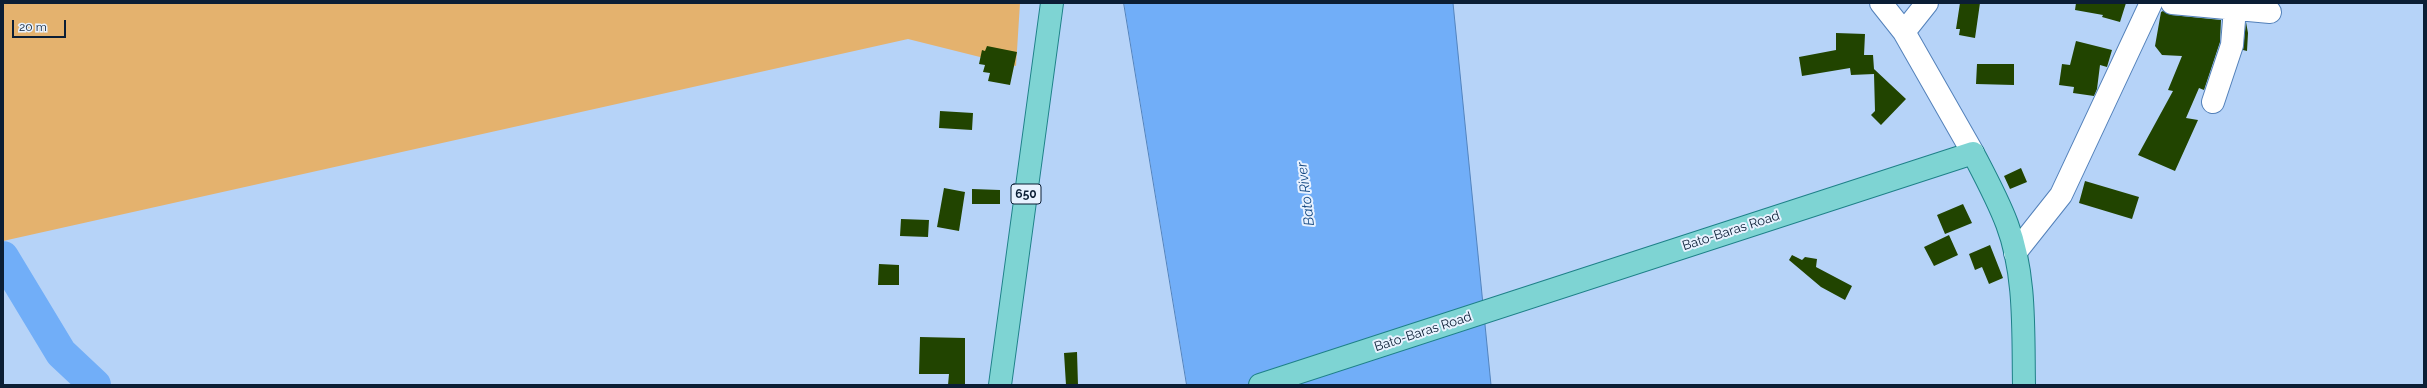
<!DOCTYPE html>
<style>
body{margin:0}
#map{position:relative;width:2427px;height:388px;overflow:hidden;background:#b6d3f8;font-family:Raleway,sans-serif}
canvas{display:block}
.frame{position:absolute;inset:0;border:4px solid #0b1e35;pointer-events:none}
.scale{position:absolute;left:12px;top:20px;width:54px;height:18px;box-sizing:border-box;border:2px solid #0b1e35;border-top:0;padding-left:5px;font-size:12px;line-height:14px;white-space:nowrap;color:#0b1e35;-webkit-text-stroke:3px #e8f2ff;paint-order:stroke}
</style>
<div id="map">
<canvas width="2427" height="388"></canvas>
<div class="frame"></div>
<div class="scale">20 m</div>
</div>
<script>
const context = document.querySelector('canvas').getContext('2d');
context.lineJoin = 'round';
function paint(path, color) { context.fillStyle = color; context.fill(path, 'evenodd'); }
function trace(path, color, width, dash) { context.strokeStyle = color; context.lineWidth = width; context.lineCap = dash ? 'butt' : 'round'; context.setLineDash(dash || []); context.stroke(path); }
function write(font, color, halo, rows, align = 'center') {
  context.font = font + ' Raleway,sans-serif'; context.lineWidth = 4; context.setLineDash([]); context.textBaseline = 'middle'; context.strokeStyle = halo; context.fillStyle = color; for (const [text, x, y, turn = 0] of rows) {
    context.save(); context.translate(x, y); context.rotate((+turn || 0) * Math.PI / 180); context.textAlign = isNaN(turn) ? turn : align; if (halo) context.strokeText(text, 0, 0); context.fillText(text, 0, 0); context.restore();
  }
}
const green = new Path2D(`
 M 3,3 L 1020,3 L 1016,66 L 908,39 L 3,241 Z`);
const water = new Path2D(`
 M 1124,3 L 1453,3 L 1491,385 L 1187,385 Z`);
const river = new Path2D(`
 M 3,257 L 61,353 L 95,385`);
const building = new Path2D(`
 M 1960,3 L 1980,3 L 1975,38 L 1959,35 L 1960,29 L 1956,29 Z
 M 2076,3 L 2126,3 L 2120,22 L 2102,17 L 2103,15 L 2075,10 Z
 M 2163,11 L 2171,15 L 2221,20 L 2220,42 L 2204,90 L 2199,88 L 2186,118 L 2198,120 L 2175,171 L 2138,155 L 2173,91 L 2168,90 L 2182,56 L 2162,55 L 2155,46 L 2161,12 Z
 M 2246,22 L 2248,33 L 2247,51 L 2243,50 Z
 M 1836,33 L 1865,34 L 1864,55 L 1873,55 L 1874,69 L 1906,99 L 1881,125 L 1871,115 L 1875,111 L 1874,74 L 1851,75 L 1850,68 L 1802,76 L 1799,57 L 1836,50 Z
 M 2076,41 L 2112,50 L 2107,67 L 2100,65 L 2097,89 L 2094,96 L 2073,93 L 2074,87 L 2059,85 L 2062,64 L 2070,65 Z
 M 987,46 L 1017,52 L 1010,85 L 988,81 L 990,73 L 983,72 L 985,65 L 979,64 L 982,50 L 985,51 Z
 M 1977,64 L 2014,64 L 2014,85 L 1976,84 Z
 M 940,111 L 973,113 L 972,130 L 939,128 Z
 M 2021,168 L 2027,182 L 2010,189 L 2004,176 Z
 M 2085,181 L 2139,197 L 2132,219 L 2079,203 Z
 M 944,188 L 965,192 L 959,231 L 937,227 Z
 M 972,189 L 1000,190 L 1000,204 L 972,204 Z
 M 1963,204 L 1972,223 L 1945,234 L 1937,215 Z
 M 901,219 L 929,220 L 928,237 L 900,236 Z
 M 1949,235 L 1958,255 L 1934,266 L 1924,247 Z
 M 1990,245 L 2003,278 L 1989,284 L 1982,267 L 1975,270 L 1969,254 Z
 M 1792,255 L 1802,260 L 1805,257 L 1817,259 L 1816,267 L 1852,286 L 1845,300 L 1821,287 L 1789,260 Z
 M 879,264 L 899,265 L 899,285 L 878,285 Z
 M 920,337 L 965,338 L 965,385 L 948,385 L 949,374 L 919,374 Z
 M 1077,352 L 1078,385 L 1066,385 L 1064,353 Z`);
const minor = new Path2D(`
 M 1881,3 L 1904,32 L 1973,153
 M 2172,3 L 2270,12
 M 1904,32 L 1927,3
 M 2213,102 L 2232,45 L 2235,8
 M 2015,253 L 2061,195 L 2151,3`);
const major = new Path2D(`
 M 1000,385 L 1052,3
 M 1260,385 L 1973,153 C 1985,176 1998,200 2007,224 C 2026,274 2023,332 2024,385`);
const shields = [
 [1026,194,30]
];
const shieldNames = [
 ["650",1026,194]
];
const streetNames = [
 ["Bato-Baras Road",1731,231,-18],
 ["Bato-Baras Road",1423,332,-18]
];
const waterNames = [
 ["Bato River",1306,194,-97]
];
paint(green, '#e4b26e');
paint(water, '#71aef8');
trace(water, '#5283be', 1);
trace(river, '#71aef8', 32);
paint(building, '#214400');
trace(minor, '#5381ba', 24);
trace(major, '#1e8188', 24);
trace(minor, '#fff', 22);
trace(major, '#7ed4d3', 22);
for (const [x, y, w] of shields) { const box = new Path2D(); box.roundRect(x - w / 2, y - 10, w, 20, 3); context.fillStyle = '#e8f2ff'; context.fill(box); trace(box, '#0b1e35', 1); }
write('bold 12px', '#0b1e35', null, shieldNames);
write('13px', '#0b1e35', '#e8f2ff', streetNames);
write('italic 14px', '#134883', '#e8f2ff', waterNames);
</script>
